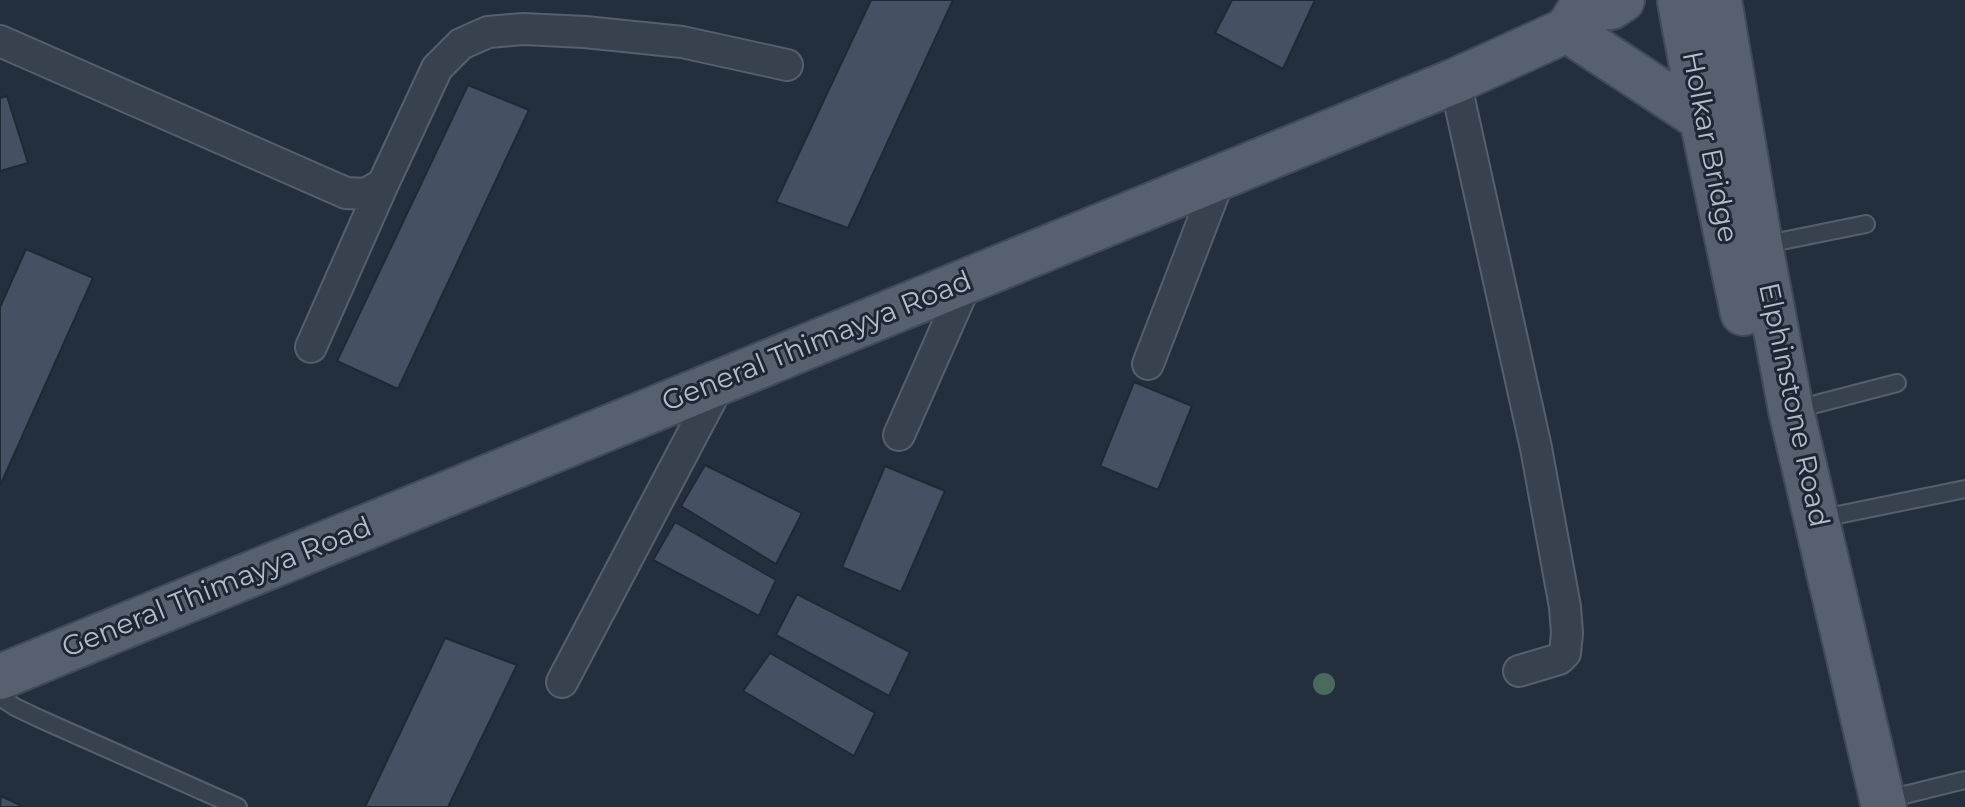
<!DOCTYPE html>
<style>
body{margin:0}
canvas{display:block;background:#242f3e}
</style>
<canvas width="1965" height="807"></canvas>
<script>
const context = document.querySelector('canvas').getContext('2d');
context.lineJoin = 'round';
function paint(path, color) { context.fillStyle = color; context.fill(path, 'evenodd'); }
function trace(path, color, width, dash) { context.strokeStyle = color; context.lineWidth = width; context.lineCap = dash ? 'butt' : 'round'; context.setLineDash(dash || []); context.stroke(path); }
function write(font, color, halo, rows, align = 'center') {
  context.font = font + ' Montserrat,sans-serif'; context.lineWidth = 6; context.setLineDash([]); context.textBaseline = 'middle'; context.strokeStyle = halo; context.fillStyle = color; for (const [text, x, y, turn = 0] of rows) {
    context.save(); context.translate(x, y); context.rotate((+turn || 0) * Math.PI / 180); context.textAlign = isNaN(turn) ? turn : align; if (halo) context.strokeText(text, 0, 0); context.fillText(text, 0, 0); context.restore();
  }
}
const building = new Path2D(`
 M 871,0 L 953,0 L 848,228 L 776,202 Z
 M 1232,0 L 1315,0 L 1283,69 L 1215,33 Z
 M 468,85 L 529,110 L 398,389 L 337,361 Z
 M 7,96 L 28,163 L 0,171 L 0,98 Z
 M 26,249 L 93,278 L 0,486 L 0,307 Z
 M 1134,382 L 1192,406 L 1158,490 L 1100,466 Z
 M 705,465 L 802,513 L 776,564 L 681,506 Z
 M 885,466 L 945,491 L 901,592 L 842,567 Z
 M 675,522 L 776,580 L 759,616 L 653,560 Z
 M 797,594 L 910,652 L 889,696 L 776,635 Z
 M 445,638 L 517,665 L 448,807 L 365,807 Z
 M 770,653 L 875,713 L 854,756 L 743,691 Z
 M 1,796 L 24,807 L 0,807 Z`);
const lane = new Path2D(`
 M 1762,245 L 1866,224
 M 1793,410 L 1897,383
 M 1818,519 L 1965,489
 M 0,697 L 15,707 L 38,718 L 238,807
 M 1884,800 L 1965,780`);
const street = new Path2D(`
 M 0,41 L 346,193 L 366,194 L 383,184 L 437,68 L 461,44 L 488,32 L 523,29 L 585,32 L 682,42 L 787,65
 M 1455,81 L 1536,448 L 1565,607 L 1567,633 L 1565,653 L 1559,659 L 1519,671
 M 311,347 L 383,184
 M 1148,364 L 1220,177
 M 899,435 L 967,281
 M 562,682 L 720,382`);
const primary = new Path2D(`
 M 1719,0 L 1760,245 L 1791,410 L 1884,807
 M 1680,2 L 1702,119 L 1743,313
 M 1583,6 L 1611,7 L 1622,0
 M 1567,30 L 1702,119
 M 0,677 L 1455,81 L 1567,30 L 1586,0`);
const trees = [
 [1324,684]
];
const streetNames = [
 ["Holkar Bridge",1709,147,79],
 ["General Thimayya Road",817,342,-22],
 ["Elphinstone Road",1793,405,78],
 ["General Thimayya Road",217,588,-22]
];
paint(building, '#455162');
trace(building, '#1f2835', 2);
trace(lane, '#565f6c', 20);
trace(street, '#565f6c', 34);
trace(primary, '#414a57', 48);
trace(lane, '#38414e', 16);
trace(street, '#38414e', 30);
trace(primary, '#56606e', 44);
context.fillStyle = '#4b6a5d';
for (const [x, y] of trees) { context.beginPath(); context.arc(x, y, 11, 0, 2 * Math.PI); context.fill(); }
write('28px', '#b4bcc9', '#1d2633', streetNames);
</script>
